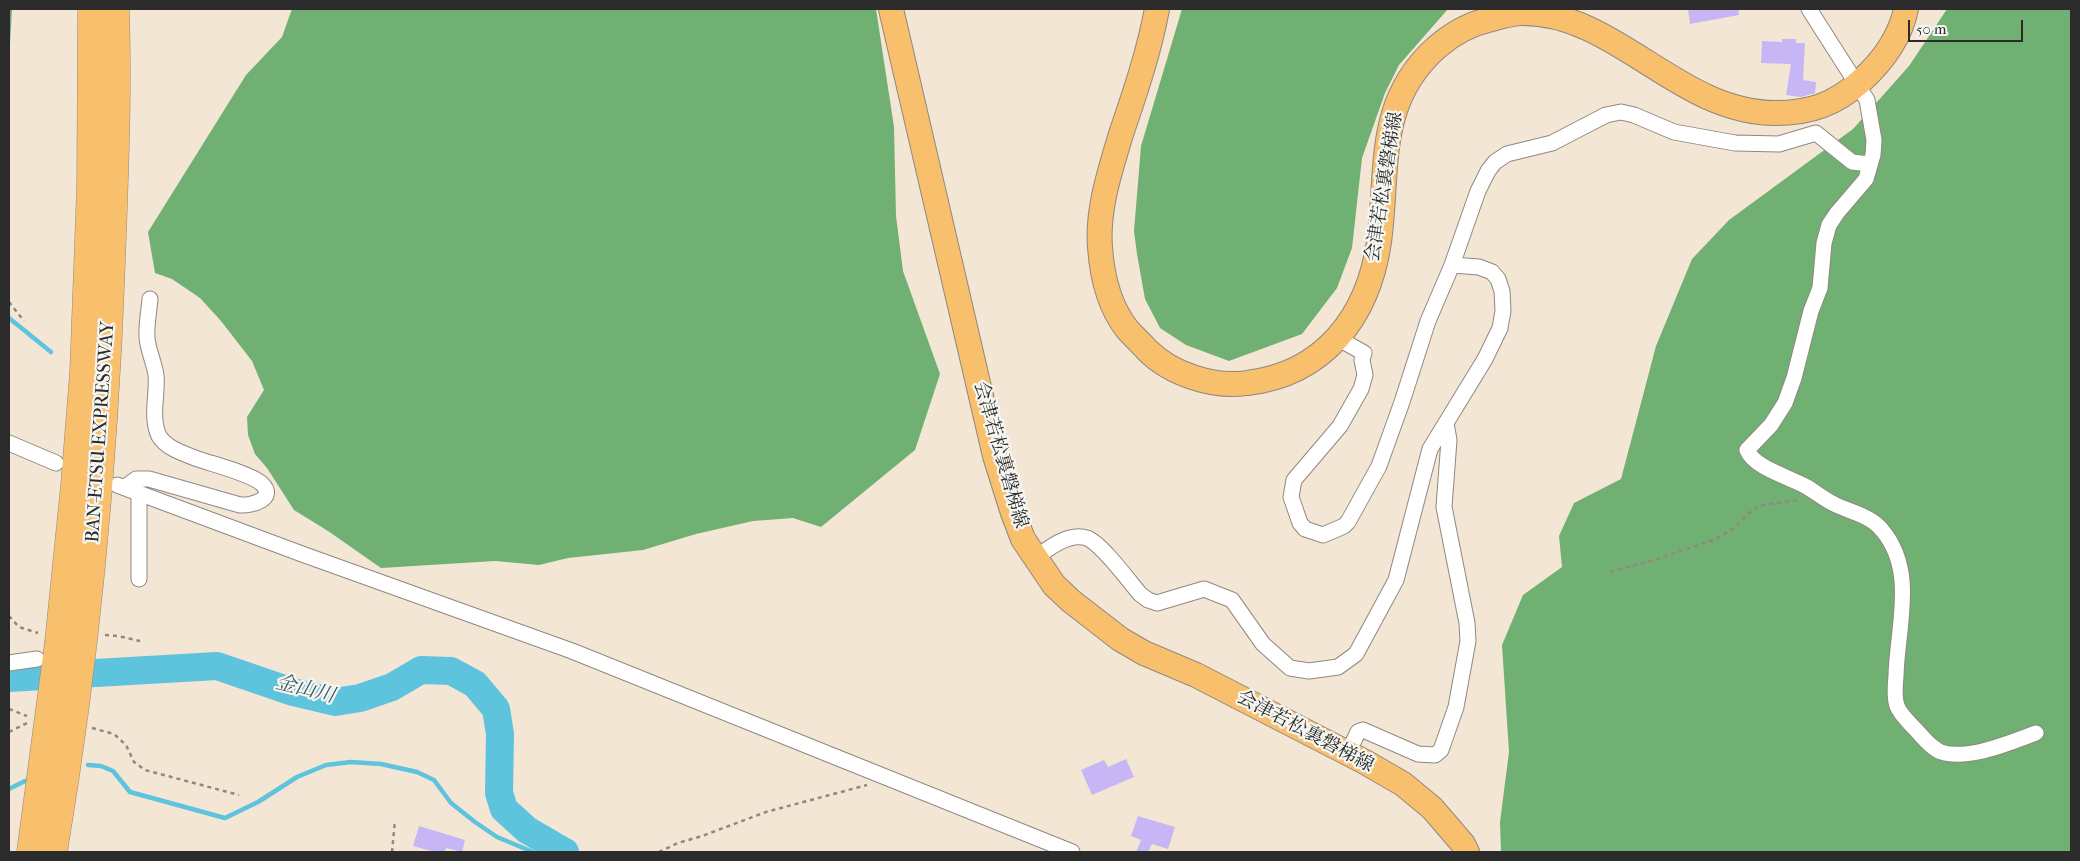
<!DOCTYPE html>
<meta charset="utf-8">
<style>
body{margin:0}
#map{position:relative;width:2080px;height:861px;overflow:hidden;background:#f4e6d4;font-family:"IM FELL French Canon",serif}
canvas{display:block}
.frame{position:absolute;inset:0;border:10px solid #2b2b2b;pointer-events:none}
.scale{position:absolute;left:1908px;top:20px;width:115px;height:22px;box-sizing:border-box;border:2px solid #2b2b2b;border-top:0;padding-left:6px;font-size:15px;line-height:18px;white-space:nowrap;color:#2b2b2b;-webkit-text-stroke:4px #f6f6f2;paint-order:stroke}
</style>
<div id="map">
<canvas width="2080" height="861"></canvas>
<div class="frame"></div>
<div class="scale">50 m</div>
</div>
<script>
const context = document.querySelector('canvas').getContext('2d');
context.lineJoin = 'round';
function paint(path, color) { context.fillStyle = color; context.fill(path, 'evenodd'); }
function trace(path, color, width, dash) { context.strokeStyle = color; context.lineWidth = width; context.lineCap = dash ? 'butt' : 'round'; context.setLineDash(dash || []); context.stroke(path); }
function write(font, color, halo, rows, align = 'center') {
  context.font = font + ' "IM FELL French Canon","Noto Serif JP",serif'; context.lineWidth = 4.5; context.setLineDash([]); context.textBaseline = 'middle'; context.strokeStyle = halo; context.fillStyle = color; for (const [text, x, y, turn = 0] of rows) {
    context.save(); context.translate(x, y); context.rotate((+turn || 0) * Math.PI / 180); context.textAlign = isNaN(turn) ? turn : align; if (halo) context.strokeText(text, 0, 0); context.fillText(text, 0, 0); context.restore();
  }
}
const forest = new Path2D(`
 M 9,9 L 12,9 L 10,44 L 9,200 Z
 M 292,9 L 876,9 L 894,127 L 896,216 L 903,271 L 940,374 L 915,450 L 821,527 L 793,518 L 753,521 L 696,534 L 643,550 L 568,558 L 539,565 L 495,561 L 381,568 L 328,531 L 294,510 L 267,468 L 255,454 L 248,435 L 247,417 L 264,390 L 252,361 L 221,321 L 200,298 L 172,279 L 155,273 L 148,232 L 246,75 L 282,37 Z
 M 1182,9 L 1448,9 L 1399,65 L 1385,93 L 1362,158 L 1352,248 L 1337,288 L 1302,334 L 1229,361 L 1186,345 L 1160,328 L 1145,299 L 1137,254 L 1134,231 L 1141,146 Z
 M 1947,9 L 2071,9 L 2071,852 L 1501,852 L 1500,822 L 1509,752 L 1502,645 L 1523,595 L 1562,567 L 1559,536 L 1574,503 L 1621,479 L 1656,346 L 1692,259 L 1729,220 L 1853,129 L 1909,66 Z`);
const stream = new Path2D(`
 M 9,318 L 51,352
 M 88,765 L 101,766 L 113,771 L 130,792 L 225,818 L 258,802 L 297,777 L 326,765 L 351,762 L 381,764 L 417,772 L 434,780 L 451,803 L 475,822 L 497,837 L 533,852
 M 9,789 L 25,781`);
const river = new Path2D(`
 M 9,678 L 217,666 L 293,692 L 335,702 L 360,698 L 392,687 L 421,670 L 451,671 L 475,684 L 496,709 L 500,734 L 499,793 L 504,809 L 527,830 L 565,852`);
const building = new Path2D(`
 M 1688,9 L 1738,9 L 1739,15 L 1690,24 Z
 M 1782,39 L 1796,39 L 1796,43 L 1805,43 L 1803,80 L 1816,82 L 1815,93 L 1801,97 L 1786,95 L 1791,64 L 1761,63 L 1762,41 L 1782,42 Z
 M 1126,759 L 1134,777 L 1092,795 L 1081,770 L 1104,760 L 1108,767 Z
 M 1138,816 L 1175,827 L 1168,849 L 1152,844 L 1148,852 L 1136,852 L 1141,840 L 1131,836 Z
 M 419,826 L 465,840 L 462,852 L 446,848 L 445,852 L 435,852 L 413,846 Z`);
const path = new Path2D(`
 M 9,302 L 24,321
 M 1610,572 L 1654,560 L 1716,539 L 1733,529 L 1750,512 L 1761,505 L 1799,500
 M 9,616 L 19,627 L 38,633
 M 105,635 L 118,636 L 140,641
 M 9,709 L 27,716
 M 92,728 L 114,734 L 126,745 L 134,762 L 145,770 L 239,795
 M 9,732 L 27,723
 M 392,852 L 395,820
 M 659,852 L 678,843 L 702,836 L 766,812 L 867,785`);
const street = new Path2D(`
 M 1809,9 L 1867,100 L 1874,140 L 1873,155 L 1866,179 L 1837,213 L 1829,225 L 1824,243 L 1820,288 L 1811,311 L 1794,378 L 1785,403 L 1771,425 L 1747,450 C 1754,468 1790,477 1807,487 C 1817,493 1825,500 1836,505 C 1851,512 1871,516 1882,530 C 1917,571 1897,628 1896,676 C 1895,686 1894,697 1897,706 C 1901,716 1911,724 1918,732 C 1924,739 1933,749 1941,752 C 1967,761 2012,742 2036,733
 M 1452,265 L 1478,191 L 1488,171 L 1495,162 L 1507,154 L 1552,143 L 1606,115 L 1621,112 L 1634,115 L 1674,132 L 1735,143 L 1779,144 L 1816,133 L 1852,162 L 1869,164
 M 9,443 L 56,463
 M 117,485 L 302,554 L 572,651 L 1072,852
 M 125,487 L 136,479 L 149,479 L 240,505 C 251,506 277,499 262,484 C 252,474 212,464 198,459 C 185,454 167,449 159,436 C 150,417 158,394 156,375 C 154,362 148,350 147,338 C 146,326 149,311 150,299
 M 1035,559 C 1048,548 1069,532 1087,538 C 1102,544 1129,581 1140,594 L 1148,600 L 1157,603 L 1204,589 L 1232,600 L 1263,644 L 1290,668 L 1309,671 L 1338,667 L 1356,654 L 1396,580 L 1430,449 L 1485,359 L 1500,328 L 1503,311 L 1502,291 L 1498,279 L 1492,272 L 1479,267 L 1452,265 L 1428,321 L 1402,402 L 1379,466 L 1348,522 L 1344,526 L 1323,535 L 1305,529 L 1300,523 L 1291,497 L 1294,480 L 1340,426 L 1361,389 L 1365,375 L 1362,360 L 1364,353 L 1339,339
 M 139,579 L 139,493
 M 9,663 L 37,659
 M 1348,753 L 1358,732 L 1363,730 L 1418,754 L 1435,755 L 1441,750 L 1456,707 L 1468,641 L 1467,623 L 1444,507 L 1449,440 L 1446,423`);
const primary = new Path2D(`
 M 891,9 L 995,456 L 1013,513 L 1023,539 L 1054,585 L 1071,601 L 1120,639 L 1144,653 L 1196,675 L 1365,762 L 1403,784 L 1432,808 L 1463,844 L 1467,852
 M 1157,9 C 1149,52 1135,93 1121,134 C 1110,171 1097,209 1100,247 C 1102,276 1109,306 1127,329 C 1133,336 1141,343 1147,350 C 1171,374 1213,388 1247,383 C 1324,374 1368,317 1379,242 C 1389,168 1375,102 1437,47 C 1451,35 1470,24 1488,20 C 1499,17 1512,13 1523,13 C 1617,13 1678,113 1776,113 C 1811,113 1835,104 1861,81 C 1883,61 1900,38 1906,9`);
const highway = new Path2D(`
 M 31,852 L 59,642 L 75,485 L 84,372 L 91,186 L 92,9
 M 53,852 C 86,657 104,461 111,264 C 114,179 118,93 115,9`);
const streetNames = [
 ["会津若松裏磐梯線",1385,187,-81],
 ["BAN-ETSU EXPRESSWAY",101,432,-86],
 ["会津若松裏磐梯線",1000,455,74],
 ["会津若松裏磐梯線",1305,732,28]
];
const waterNames = [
 ["金山川",305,690,14]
];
paint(forest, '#70b072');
trace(stream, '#5ec3dc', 4.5);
trace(river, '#5ec3dc', 28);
paint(building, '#c7b6f5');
trace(street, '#908880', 17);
trace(primary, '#908880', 26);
trace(highway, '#908880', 29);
trace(path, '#908880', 2.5, [4, 4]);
trace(street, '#fff', 15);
trace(primary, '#f8bf6c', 24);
trace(highway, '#f8bf6c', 28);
write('19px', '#2b2b2b', '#f6f6f2', streetNames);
write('italic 20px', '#3a5960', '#f6f6f2', waterNames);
</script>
